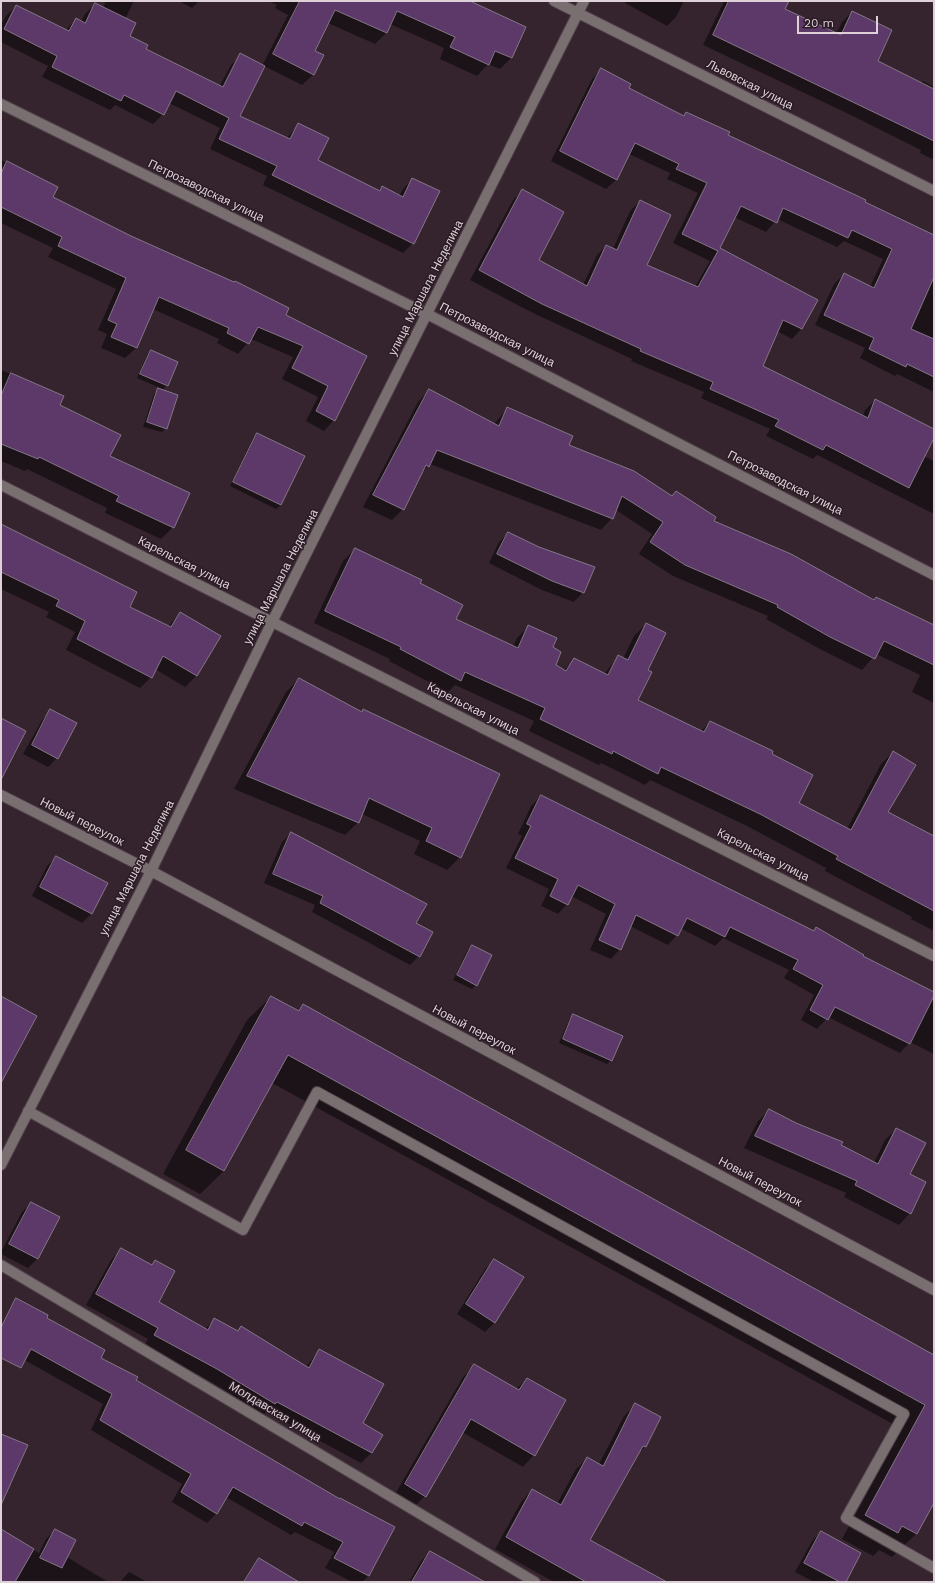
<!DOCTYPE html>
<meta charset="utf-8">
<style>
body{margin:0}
#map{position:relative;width:935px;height:1583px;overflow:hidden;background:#35242e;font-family:"Work Sans",sans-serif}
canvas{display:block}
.frame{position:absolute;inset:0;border:2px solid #ded2d8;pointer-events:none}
.scale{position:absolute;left:797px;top:16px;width:81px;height:18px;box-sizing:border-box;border:2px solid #ded2d8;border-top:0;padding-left:5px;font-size:12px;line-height:14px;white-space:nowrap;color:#ded2d8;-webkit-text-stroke:3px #2b1b24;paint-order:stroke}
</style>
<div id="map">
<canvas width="935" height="1583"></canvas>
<div class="frame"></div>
<div class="scale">20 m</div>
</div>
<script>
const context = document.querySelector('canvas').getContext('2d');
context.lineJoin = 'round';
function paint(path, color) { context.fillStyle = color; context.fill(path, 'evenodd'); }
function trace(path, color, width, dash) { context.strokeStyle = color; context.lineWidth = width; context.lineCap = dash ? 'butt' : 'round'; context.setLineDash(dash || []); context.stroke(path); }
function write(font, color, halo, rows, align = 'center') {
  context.font = font + ' "Work Sans",sans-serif'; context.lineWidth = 3; context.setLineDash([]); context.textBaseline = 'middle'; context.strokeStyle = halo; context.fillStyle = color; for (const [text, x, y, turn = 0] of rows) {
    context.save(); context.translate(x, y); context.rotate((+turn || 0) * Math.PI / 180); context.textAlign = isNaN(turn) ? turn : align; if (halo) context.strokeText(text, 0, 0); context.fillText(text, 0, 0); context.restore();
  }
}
const shadow = new Path2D(`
 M 106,1 L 134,1 L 125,19 L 128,36 L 145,49 L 219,87 L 231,65 L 241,55 L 262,66 L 288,15 L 275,8 L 277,5 L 269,1 L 467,1 L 525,27 L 511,58 L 500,69 L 488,64 L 477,76 L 440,59 L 444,48 L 390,24 L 386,33 L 375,44 L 328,23 L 314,51 L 314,74 L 302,85 L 264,66 L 238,116 L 286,139 L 299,124 L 317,160 L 378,191 L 382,187 L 399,196 L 403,189 L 413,179 L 413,243 L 403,253 L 263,185 L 267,176 L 210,149 L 220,128 L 169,103 L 163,114 L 153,124 L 115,105 L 110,110 L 42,77 L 48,66 L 1,42 L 1,25 L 6,16 L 16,6 L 66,30 L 76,19 L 81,22 L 85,14 L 95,4 L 103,8 Z
 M 179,1 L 199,1 L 192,8 Z
 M 626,1 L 684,1 L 676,17 L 667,26 L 625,3 Z
 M 724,1 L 775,1 L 784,9 L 836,34 L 842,22 L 852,12 L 876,62 L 921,83 L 923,81 L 934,87 L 934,160 L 920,153 L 921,150 L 853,116 L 703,45 Z
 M 601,70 L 628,89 L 683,116 L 687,113 L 727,135 L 934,236 L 934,392 L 897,374 L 895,376 L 860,358 L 865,348 L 815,325 L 834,284 L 844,274 L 870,287 L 883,259 L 844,241 L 837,247 L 777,219 L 766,232 L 734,217 L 719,249 L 816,300 L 801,329 L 792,339 L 777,331 L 761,366 L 863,416 L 865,410 L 875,400 L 934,430 L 934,435 L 924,456 L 934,461 L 934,514 L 817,455 L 813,459 L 766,436 L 770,429 L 701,398 L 704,392 L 631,361 L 632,359 L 533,313 L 470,280 L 513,200 L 522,191 L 537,261 L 583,285 L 597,255 L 606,246 L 613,249 L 630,211 L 640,201 L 646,265 L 695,287 L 710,261 L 673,243 L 698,193 L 667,179 L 670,173 L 629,154 L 616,180 L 606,189 L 551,161 L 592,79 Z
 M 1,160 L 57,187 L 52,198 L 366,356 L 334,420 L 324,431 L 306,421 L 318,397 L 282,379 L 293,357 L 251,339 L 238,354 L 217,343 L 219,339 L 153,309 L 136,348 L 125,358 L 101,348 L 107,334 L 98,330 L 116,289 L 48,257 L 53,248 L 1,223 Z
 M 151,351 L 167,385 L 162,391 L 166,428 L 162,432 L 143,427 L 154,394 L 160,388 L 137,378 L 147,355 Z
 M 1,370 L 63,396 L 59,406 L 109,457 L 173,527 L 161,539 L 105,513 L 107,508 L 27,469 L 25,471 L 1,461 Z
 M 429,390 L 494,424 L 507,409 L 568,446 L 672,497 L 712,522 L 934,639 L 934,703 L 912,692 L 920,675 L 876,654 L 862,670 L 818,648 L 766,619 L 768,616 L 673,576 L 639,554 L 652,534 L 616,510 L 612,518 L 601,530 L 430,464 L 420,475 L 403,509 L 392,520 L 363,507 L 418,402 Z
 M 258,434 L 281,505 L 276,509 L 230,486 L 253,438 Z
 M 1,526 L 128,608 L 168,627 L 180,613 L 196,676 L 185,687 L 155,669 L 151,677 L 140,688 L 66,650 L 75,632 L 46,617 L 49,612 L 1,589 Z
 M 508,533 L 583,592 L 574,602 L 542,590 L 489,563 L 499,542 Z
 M 355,549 L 419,584 L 454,619 L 513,646 L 517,638 L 529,626 L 552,648 L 555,666 L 564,670 L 575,659 L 604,674 L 618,657 L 623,659 L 634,636 L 646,624 L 646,670 L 637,701 L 700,732 L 710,722 L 770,754 L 798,803 L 847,829 L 881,764 L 893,752 L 887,812 L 934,841 L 934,931 L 911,919 L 912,917 L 825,871 L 826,868 L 747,826 L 650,780 L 645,785 L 601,763 L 599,765 L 529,731 L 534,721 L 455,685 L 448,692 L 389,661 L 390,659 L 314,623 L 343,561 Z
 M 299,679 L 361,713 L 363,710 L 460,857 L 447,870 L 414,854 L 420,841 L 362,814 L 358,822 L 345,835 L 234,789 L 286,692 Z
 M 51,711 L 57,758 L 48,767 L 23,754 L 42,720 Z
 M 541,796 L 813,932 L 816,929 L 862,957 L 934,993 L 934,1054 L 910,1042 L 900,1053 L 828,1017 L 817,1029 L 801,1020 L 814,995 L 784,978 L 789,970 L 723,938 L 715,946 L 680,928 L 677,935 L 668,945 L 630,926 L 620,949 L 611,959 L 590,950 L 606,914 L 571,896 L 567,904 L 558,914 L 541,906 L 549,889 L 506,868 L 522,836 L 518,834 L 531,806 Z
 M 291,833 L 415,924 L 419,956 L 410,965 L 312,912 L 315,905 L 264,883 L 282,842 Z
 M 56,857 L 91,914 L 82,923 L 32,896 L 47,866 Z
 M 472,946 L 476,985 L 472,989 L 453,980 L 467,951 Z
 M 271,997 L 297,1012 L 303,1005 L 934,1356 L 934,1501 L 916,1534 L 892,1557 L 879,1550 L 873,1556 L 842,1539 L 902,1429 L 272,1083 L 224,1171 L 200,1194 L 163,1174 L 247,1020 Z
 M 573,1015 L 611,1060 L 607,1064 L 559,1043 L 569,1020 Z
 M 769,1110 L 874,1163 L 885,1140 L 896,1129 L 909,1174 L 925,1183 L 910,1213 L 899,1225 L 844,1197 L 846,1193 L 744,1148 L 758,1121 Z
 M 31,1203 L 59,1217 L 37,1259 L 28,1268 L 1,1254 L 1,1252 L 22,1212 Z
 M 121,1250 L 151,1266 L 155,1262 L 157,1302 L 205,1329 L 215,1319 L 237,1331 L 241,1328 L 306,1367 L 319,1351 L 362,1424 L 372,1452 L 361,1463 L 266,1412 L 264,1414 L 206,1379 L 144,1346 L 148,1339 L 86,1305 L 111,1260 Z
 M 494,1260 L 494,1323 L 485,1332 L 457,1314 L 485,1269 Z
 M 35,1327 L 100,1358 L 339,1500 L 394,1527 L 368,1576 L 362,1582 L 352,1582 L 325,1568 L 334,1552 L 295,1532 L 291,1535 L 226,1497 L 217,1513 L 207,1523 L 172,1502 L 182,1484 L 91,1430 L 103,1404 L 21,1358 Z
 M 474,1366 L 516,1389 L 527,1379 L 534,1455 L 523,1467 L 462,1432 L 425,1496 L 414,1507 L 394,1496 L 463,1377 Z
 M 636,1404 L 660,1417 L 645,1447 L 637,1455 L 589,1541 L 668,1582 L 554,1582 L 495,1549 L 521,1502 L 532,1490 L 557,1504 L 576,1469 L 588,1458 L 599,1464 L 624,1416 Z
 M 1,1530 L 39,1553 L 46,1539 L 55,1530 L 67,1557 L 108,1582 L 1,1582 Z
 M 821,1532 L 844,1582 L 814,1582 L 795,1572 L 812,1541 Z
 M 430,1552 L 459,1582 L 409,1582 L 421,1561 Z
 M 259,1559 L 270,1582 L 244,1581 L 255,1564 Z
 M 129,1572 L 147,1582 L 120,1582 Z`);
const building = new Path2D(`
 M 300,1 L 470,1 L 526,27 L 512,58 L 495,51 L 489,65 L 450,47 L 455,37 L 397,11 L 387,33 L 335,10 L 315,51 L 324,55 L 314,75 L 273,54 Z
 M 729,1 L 789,1 L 785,9 L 841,35 L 852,11 L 892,30 L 878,61 L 934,89 L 934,141 L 713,35 Z
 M 95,3 L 136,23 L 130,36 L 148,45 L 146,49 L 223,87 L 240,53 L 265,66 L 240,116 L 290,139 L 298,123 L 329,138 L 318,160 L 380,191 L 382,186 L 403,197 L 412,178 L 440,191 L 414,244 L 272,175 L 277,166 L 219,139 L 229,118 L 176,91 L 164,115 L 124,95 L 121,101 L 52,67 L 57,56 L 4,29 L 16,5 L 69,31 L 76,18 L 85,23 Z
 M 601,68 L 631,84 L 629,88 L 684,116 L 686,112 L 730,132 L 728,135 L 866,200 L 865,202 L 934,235 L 934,277 L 911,329 L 934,339 L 934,377 L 907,364 L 906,367 L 869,349 L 874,338 L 824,315 L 844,273 L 874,288 L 892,249 L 852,230 L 848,238 L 783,208 L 777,223 L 741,206 L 720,248 L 818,300 L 802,329 L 783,320 L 763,366 L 868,418 L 875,399 L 934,429 L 934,438 L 909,488 L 826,445 L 823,450 L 775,426 L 779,420 L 710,389 L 713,382 L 640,351 L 641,349 L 542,304 L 479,270 L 522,189 L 564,212 L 539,260 L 587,286 L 606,245 L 617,250 L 640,200 L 671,215 L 647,265 L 698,287 L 718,251 L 682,234 L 707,183 L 676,169 L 679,164 L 635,143 L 617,180 L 560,151 Z
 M 7,161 L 58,187 L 53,197 L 131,236 L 234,282 L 235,281 L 289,308 L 286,315 L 367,356 L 335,421 L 316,411 L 328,386 L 292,368 L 303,346 L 258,327 L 249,344 L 227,333 L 229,328 L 159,297 L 137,348 L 111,337 L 117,324 L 108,320 L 126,278 L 58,246 L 62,237 L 1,207 L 1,174 Z
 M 151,350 L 178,362 L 168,386 L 140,374 Z
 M 11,373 L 64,396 L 60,405 L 121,435 L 110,456 L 190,493 L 174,528 L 116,501 L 119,496 L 39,457 L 38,459 L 1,444 L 1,396 Z
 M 158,388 L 178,395 L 167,429 L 147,422 Z
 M 429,389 L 499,426 L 507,407 L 573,436 L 569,445 L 634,471 L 672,496 L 676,491 L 716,517 L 714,521 L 791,554 L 874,600 L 876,597 L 934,625 L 934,665 L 884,641 L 875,659 L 830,637 L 777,607 L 778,605 L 685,565 L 650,542 L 663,522 L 622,496 L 613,519 L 437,450 L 429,467 L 426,465 L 404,510 L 373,495 Z
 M 257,433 L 305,456 L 281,505 L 233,482 Z
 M 1,524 L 137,592 L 130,607 L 171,627 L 180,612 L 221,636 L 197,676 L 163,656 L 152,678 L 77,639 L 85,621 L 56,606 L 59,600 L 1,572 Z
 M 508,532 L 539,547 L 595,567 L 584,593 L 552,581 L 497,554 Z
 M 355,548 L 422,580 L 420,583 L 463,605 L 456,619 L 518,648 L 528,625 L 557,638 L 553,647 L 561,652 L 556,665 L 566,671 L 574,658 L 608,675 L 618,655 L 628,660 L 646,623 L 666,633 L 648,670 L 652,672 L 638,700 L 704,732 L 710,721 L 773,751 L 772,754 L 813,775 L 799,803 L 851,830 L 893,751 L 916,765 L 888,812 L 934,836 L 934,911 L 836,859 L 838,856 L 760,814 L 661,767 L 658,774 L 613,751 L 612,754 L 540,719 L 545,708 L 465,672 L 461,681 L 400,649 L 401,647 L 325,611 Z
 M 299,678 L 362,712 L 363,709 L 500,774 L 461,858 L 426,841 L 432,828 L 369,798 L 359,823 L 247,776 Z
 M 50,709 L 77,723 L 58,759 L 32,745 Z
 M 1,718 L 26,731 L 1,780 Z
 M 541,795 L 814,931 L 816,927 L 864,955 L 863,956 L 934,992 L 934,996 L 910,1044 L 835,1007 L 828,1020 L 810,1010 L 823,985 L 793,969 L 798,960 L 730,927 L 725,937 L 687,918 L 678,936 L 636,915 L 621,950 L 599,940 L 615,904 L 578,885 L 568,905 L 550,896 L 558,879 L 515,858 L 531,826 L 527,824 Z
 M 291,832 L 427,904 L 416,923 L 433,932 L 420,957 L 320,903 L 323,896 L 273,874 Z
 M 56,856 L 108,883 L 92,914 L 40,887 Z
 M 472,945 L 492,955 L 477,986 L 457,975 Z
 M 1,996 L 37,1016 L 1,1083 Z
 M 271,996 L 299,1011 L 303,1004 L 934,1355 L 934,1503 L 917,1534 L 902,1526 L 898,1533 L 865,1515 L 925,1405 L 288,1055 L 224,1171 L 186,1150 Z
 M 573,1014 L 623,1036 L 612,1061 L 563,1039 Z
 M 769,1109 L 796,1123 L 843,1142 L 841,1145 L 878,1164 L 896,1128 L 926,1143 L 910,1174 L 926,1182 L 911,1214 L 855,1185 L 857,1181 L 755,1136 Z
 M 31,1202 L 60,1217 L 38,1259 L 9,1244 Z
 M 121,1248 L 152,1265 L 155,1260 L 175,1271 L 159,1302 L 208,1330 L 214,1318 L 238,1331 L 241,1326 L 309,1368 L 319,1349 L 384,1384 L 363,1423 L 383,1435 L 372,1453 L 277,1402 L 275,1404 L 217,1369 L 154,1335 L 158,1328 L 96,1294 Z
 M 494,1259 L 524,1277 L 495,1323 L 466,1304 Z
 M 16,1298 L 48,1315 L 47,1318 L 105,1350 L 101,1358 L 138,1377 L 136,1380 L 340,1499 L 340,1498 L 395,1527 L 369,1576 L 334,1558 L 343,1542 L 304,1522 L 302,1526 L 233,1487 L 217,1514 L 181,1492 L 191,1474 L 100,1420 L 112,1394 L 31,1349 L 21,1368 L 1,1358 L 1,1328 Z
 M 474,1364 L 519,1390 L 527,1378 L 566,1400 L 535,1456 L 471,1419 L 426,1497 L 405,1484 Z
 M 635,1403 L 661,1417 L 646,1447 L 643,1446 L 590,1540 L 667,1582 L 586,1582 L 506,1537 L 532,1489 L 561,1505 L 587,1457 L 603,1466 Z
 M 1,1434 L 28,1445 L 1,1505 Z
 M 1,1529 L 34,1549 L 15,1582 L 1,1582 Z
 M 55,1529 L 76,1540 L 62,1568 L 40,1558 Z
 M 821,1531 L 861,1553 L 846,1582 L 840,1582 L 804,1563 Z
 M 430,1551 L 485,1582 L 412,1582 Z
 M 259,1558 L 299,1582 L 244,1582 Z`);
const minor = new Path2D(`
 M 554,1 L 934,191
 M 1,104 L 427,314 L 934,575
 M 1,485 L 934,956
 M 1,795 L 151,871 L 934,1290
 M 28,1111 L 243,1230 L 317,1092 L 904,1414 L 846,1518 L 934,1568
 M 1,1165 L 151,871 L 272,622 L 584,1
 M 1,1265 L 535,1582`);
const streetNames = [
 ["Львовская улица",750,85,27],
 ["Петрозаводская улица",206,191,26],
 ["улица Маршала Неделина",426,288,-63],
 ["Петрозаводская улица",497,335,27],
 ["Петрозаводская улица",785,483,27],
 ["Карельская улица",184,563,27],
 ["улица Маршала Неделина",281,577,-63],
 ["Карельская улица",473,709,27],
 ["Новый переулок",82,822,27],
 ["Карельская улица",763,855,27],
 ["улица Маршала Неделина",137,868,-63],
 ["Новый переулок",474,1030,28],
 ["Новый переулок",760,1182,28],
 ["Молдавская улица",275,1412,31]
];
paint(shadow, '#0007');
paint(building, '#5d396a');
trace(building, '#837687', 1);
trace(minor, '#504049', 12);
trace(minor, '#796e70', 10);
write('12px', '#ded2d8', '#2b1b24', streetNames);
</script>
